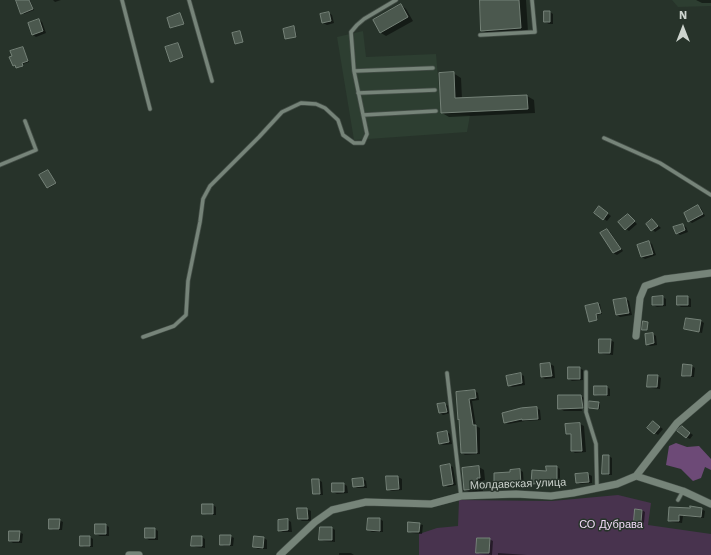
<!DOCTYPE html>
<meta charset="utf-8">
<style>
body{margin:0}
#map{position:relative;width:711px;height:555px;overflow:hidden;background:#27332a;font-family:"Work Sans",sans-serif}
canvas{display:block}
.north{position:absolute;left:663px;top:8px;width:40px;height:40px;-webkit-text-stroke:3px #27332a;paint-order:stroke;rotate:0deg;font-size:11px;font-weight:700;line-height:16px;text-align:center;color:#cdd4ce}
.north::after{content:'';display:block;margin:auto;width:14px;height:18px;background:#cdd4ce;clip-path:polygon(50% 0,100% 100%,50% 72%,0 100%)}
</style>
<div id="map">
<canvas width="711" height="555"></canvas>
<div class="north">N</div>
</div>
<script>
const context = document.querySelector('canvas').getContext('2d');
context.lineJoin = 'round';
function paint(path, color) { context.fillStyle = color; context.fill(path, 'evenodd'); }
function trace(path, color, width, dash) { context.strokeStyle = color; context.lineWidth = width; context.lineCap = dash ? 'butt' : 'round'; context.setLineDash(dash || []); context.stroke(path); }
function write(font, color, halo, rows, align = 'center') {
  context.font = font + ' "Work Sans",sans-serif'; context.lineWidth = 3; context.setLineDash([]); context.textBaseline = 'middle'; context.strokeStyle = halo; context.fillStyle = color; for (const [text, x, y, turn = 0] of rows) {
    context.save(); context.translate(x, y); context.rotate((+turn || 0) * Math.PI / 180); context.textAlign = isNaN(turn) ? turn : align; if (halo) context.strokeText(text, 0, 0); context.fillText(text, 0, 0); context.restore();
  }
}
const built = new Path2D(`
 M 672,0 L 711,0 L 711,6 L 678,7 Z
 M 363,31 L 366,57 L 436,54 L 441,113 L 470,115 L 467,132 L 354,140 L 337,37 Z`);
const green = new Path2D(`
 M 618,495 L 651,503 L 648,525 L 711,534 L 711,555 L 419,555 L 419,534 L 437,528 L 458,526 L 459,500 L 552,501 Z`);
const forest = new Path2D(`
 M 676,443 L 687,447 L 699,446 L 711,459 L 711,470 L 705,467 L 701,478 L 693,481 L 681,469 L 666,465 L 669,446 Z`);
const shadow = new Path2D(`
 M 16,0 L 30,0 L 34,10 L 24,14 Z
 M 53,0 L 61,0 L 55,2 Z
 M 481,0 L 526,0 L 528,32 L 490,34 L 482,30 Z
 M 696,0 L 711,0 L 711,3 L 702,3 Z
 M 401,5 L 406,9 L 413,21 L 386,36 L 381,33 L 374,21 Z
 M 550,12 L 553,14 L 553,24 L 549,24 L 545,22 Z
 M 329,13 L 332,15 L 334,23 L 327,25 L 323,23 Z
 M 180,14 L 185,24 L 172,28 L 171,28 Z
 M 39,20 L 42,22 L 46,33 L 36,37 L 33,35 Z
 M 294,27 L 295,28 L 297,37 L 286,39 Z
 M 178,44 L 184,57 L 172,62 L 171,61 Z
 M 23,48 L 29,62 L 23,64 L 24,66 L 19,68 L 16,65 L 13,65 Z
 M 453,73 L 461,78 L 462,99 L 527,96 L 534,100 L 535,113 L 449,117 L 442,113 Z
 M 48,171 L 57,183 L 49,188 L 47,188 Z
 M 698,206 L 701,208 L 705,216 L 692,223 L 689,221 Z
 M 603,210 L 611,216 L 607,221 L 596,213 Z
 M 628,215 L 637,224 L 629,231 L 626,229 Z
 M 652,220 L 661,228 L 655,232 L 647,224 Z
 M 682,225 L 686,227 L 688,232 L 680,235 L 677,233 Z
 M 607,230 L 610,232 L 623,251 L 617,255 L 613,253 Z
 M 649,242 L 652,244 L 656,255 L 645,259 L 642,257 Z
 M 663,297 L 666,299 L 666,306 L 657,307 L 653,305 Z
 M 688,297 L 691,299 L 691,307 L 681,307 L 678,305 Z
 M 626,299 L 629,301 L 632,315 L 620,317 L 617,315 Z
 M 598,304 L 600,304 L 602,314 L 597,315 L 598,320 L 591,322 L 590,321 L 587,306 Z
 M 701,321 L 704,323 L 702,333 L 689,330 L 685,328 Z
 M 653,334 L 656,336 L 657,345 L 650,346 L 647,344 Z
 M 610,340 L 614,342 L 613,355 L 603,354 L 600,352 Z
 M 550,364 L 554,366 L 555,378 L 545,379 L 542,377 Z
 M 692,366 L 695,368 L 694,377 L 686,377 L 683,375 Z
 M 579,368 L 583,370 L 583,380 L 572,381 L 569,379 Z
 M 520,374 L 524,376 L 525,385 L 512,387 L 509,385 Z
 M 658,376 L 661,378 L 660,389 L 652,388 L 648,386 Z
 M 607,387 L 610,389 L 610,396 L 599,396 L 595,395 Z
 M 475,391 L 478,393 L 479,400 L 472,401 L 476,426 L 480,428 L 480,454 L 465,455 L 462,453 L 460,420 L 459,419 L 457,393 Z
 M 581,396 L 586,399 L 588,411 L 584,411 L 582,398 L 580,398 L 582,411 L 564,411 L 559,408 Z
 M 598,403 L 600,403 L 600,409 L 590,408 Z
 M 445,404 L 448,406 L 450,413 L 443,415 L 440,413 Z
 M 537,408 L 540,410 L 541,420 L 525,421 L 508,424 L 504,422 Z
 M 580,424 L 584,426 L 586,452 L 575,453 L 572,451 L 572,435 L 567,434 L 566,425 Z
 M 656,424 L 663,429 L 658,435 L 655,433 Z
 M 685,429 L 693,435 L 690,439 L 686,437 Z
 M 447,432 L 450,434 L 452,444 L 443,445 L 440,443 Z
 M 604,456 L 609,456 L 612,458 L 612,475 L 607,475 L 603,473 Z
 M 449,465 L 453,467 L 456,485 L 448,487 L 444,485 Z
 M 479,467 L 484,470 L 485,480 L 482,481 L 483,491 L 471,493 L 465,490 Z
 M 557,467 L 560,469 L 560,485 L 535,485 L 532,483 L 547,472 Z
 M 520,470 L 523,472 L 524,486 L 498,488 L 495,486 L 511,473 Z
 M 588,474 L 592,476 L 592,483 L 580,484 L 577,482 L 576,475 Z
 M 387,477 L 398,477 L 402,479 L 402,490 L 391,491 L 388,489 Z
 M 363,479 L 366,481 L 367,488 L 357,488 L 354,486 Z
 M 319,480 L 322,482 L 323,495 L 317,495 L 314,493 Z
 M 344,484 L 347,486 L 348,493 L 337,494 L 333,492 Z
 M 213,505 L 216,507 L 216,515 L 207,515 L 203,513 Z
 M 669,508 L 701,509 L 705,511 L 704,518 L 683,516 L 682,523 L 672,522 L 669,520 Z
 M 298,509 L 307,509 L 311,511 L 311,521 L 302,521 L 299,519 Z
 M 642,510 L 645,512 L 644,523 L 635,520 Z
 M 369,519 L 380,519 L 383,521 L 383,532 L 372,532 L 368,530 Z
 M 59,520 L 63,522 L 62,530 L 53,530 L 50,528 Z
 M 279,520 L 288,520 L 291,522 L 292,532 L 283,532 L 279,530 Z
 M 419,524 L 423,525 L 422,534 L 412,533 L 409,531 Z
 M 106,525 L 109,527 L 109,536 L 100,536 L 96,534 Z
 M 321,528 L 332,528 L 335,530 L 335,542 L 324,541 L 320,539 Z
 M 155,529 L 158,531 L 158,540 L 149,540 L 146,538 Z
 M 19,532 L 23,534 L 22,543 L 13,543 L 10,541 Z
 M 230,536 L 234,538 L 233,546 L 224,546 L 221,544 Z
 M 90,537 L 93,539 L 93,547 L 84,547 L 81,545 Z
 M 202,537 L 205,539 L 205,548 L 196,547 L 192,545 Z
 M 264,538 L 267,540 L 267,549 L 258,549 L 254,547 Z
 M 489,539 L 493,541 L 492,555 L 480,554 L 477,552 Z
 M 339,553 L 351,553 L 354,555 L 339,555 Z
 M 498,553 L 527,555 L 498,555 Z`);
const building = new Path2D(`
 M 16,0 L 29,0 L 33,9 L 21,14 Z
 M 480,0 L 519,0 L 521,28 L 481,31 Z
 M 401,4 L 408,17 L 380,33 L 373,20 Z
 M 544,11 L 550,11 L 550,22 L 544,22 Z
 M 329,12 L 331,21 L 322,23 L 320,14 Z
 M 180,13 L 184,24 L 170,28 L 167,18 Z
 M 39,19 L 43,31 L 32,35 L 28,23 Z
 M 294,26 L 296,37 L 285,39 L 283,29 Z
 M 240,31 L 243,42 L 235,44 L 232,33 Z
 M 178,43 L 183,57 L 170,62 L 165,47 Z
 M 23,47 L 28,61 L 22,63 L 23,66 L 16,68 L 15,65 L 13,66 L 9,57 L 12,56 L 10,51 Z
 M 454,72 L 455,98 L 527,95 L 528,109 L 441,113 L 439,73 Z
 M 48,170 L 56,183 L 47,188 L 39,175 Z
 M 698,205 L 703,214 L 688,222 L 684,213 Z
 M 599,206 L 608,213 L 603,220 L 594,213 Z
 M 628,214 L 635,221 L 625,230 L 618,222 Z
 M 652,219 L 658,226 L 651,231 L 646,224 Z
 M 683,224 L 685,230 L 676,234 L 673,227 Z
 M 607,229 L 621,249 L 613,253 L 600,233 Z
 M 649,241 L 653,254 L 641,257 L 637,245 Z
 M 663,296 L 663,305 L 652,305 L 652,297 Z
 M 677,296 L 688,296 L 688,305 L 677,305 Z
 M 626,298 L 629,313 L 616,315 L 613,300 Z
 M 598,303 L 601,313 L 596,314 L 597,320 L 589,322 L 585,306 Z
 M 686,318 L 701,320 L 699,332 L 684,329 Z
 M 643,321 L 648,322 L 647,330 L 642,330 Z
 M 653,333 L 654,343 L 646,345 L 645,334 Z
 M 599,339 L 611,339 L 610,353 L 599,353 Z
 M 550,363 L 552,376 L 541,377 L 540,364 Z
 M 683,364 L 692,365 L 691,376 L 682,376 Z
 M 568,367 L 580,367 L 580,379 L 568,379 Z
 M 521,373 L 522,383 L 508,386 L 506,376 Z
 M 648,375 L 658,375 L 657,387 L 647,387 Z
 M 594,386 L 607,386 L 607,395 L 594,395 Z
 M 475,390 L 476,398 L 469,399 L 473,425 L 476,425 L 477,453 L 461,453 L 459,419 L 458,420 L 456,392 Z
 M 558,395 L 581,395 L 583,408 L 558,409 Z
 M 589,401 L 599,402 L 598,409 L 589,408 Z
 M 445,403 L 447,412 L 439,413 L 437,404 Z
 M 537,407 L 538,419 L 522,420 L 522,419 L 504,423 L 502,413 L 521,408 Z
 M 653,421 L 660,427 L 654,434 L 647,428 Z
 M 580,423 L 582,451 L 571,451 L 571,434 L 566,434 L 565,424 Z
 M 682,426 L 690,433 L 686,438 L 677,431 Z
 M 447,431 L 449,442 L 439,444 L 437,433 Z
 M 603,455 L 609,455 L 609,474 L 602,474 Z
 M 450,464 L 453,484 L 443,486 L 440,466 Z
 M 479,466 L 480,478 L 477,478 L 478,489 L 464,490 L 462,468 Z
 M 546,466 L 557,466 L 557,483 L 531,484 L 532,470 L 546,471 Z
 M 520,469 L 521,485 L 494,486 L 494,473 L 510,472 L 510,470 Z
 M 588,473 L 589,482 L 576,483 L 575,474 Z
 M 386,476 L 398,476 L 399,489 L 387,490 Z
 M 363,478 L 364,486 L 353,487 L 352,479 Z
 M 312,479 L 319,479 L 320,494 L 313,494 Z
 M 332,483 L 344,483 L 344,492 L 332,492 Z
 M 202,504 L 213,504 L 213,514 L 202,514 Z
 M 690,506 L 702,508 L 701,517 L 679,515 L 679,521 L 668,521 L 669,507 L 690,508 Z
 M 297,508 L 307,508 L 308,519 L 298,519 Z
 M 635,509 L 642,510 L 641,522 L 634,521 Z
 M 368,518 L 380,518 L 380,531 L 367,530 Z
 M 49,519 L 60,519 L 59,529 L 49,529 Z
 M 288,519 L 288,530 L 278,531 L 278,520 Z
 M 408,522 L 420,523 L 419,532 L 408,532 Z
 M 95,524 L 106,524 L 106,534 L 95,534 Z
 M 320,527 L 332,527 L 332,540 L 319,540 Z
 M 145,528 L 155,528 L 155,538 L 145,538 Z
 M 9,531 L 20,531 L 19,541 L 9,541 Z
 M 220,535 L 231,535 L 230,545 L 220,545 Z
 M 80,536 L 90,536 L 90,546 L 80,546 Z
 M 192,536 L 202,536 L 202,546 L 191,546 Z
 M 254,536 L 264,537 L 263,548 L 253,547 Z
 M 477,538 L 490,538 L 489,553 L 476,553 Z`);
const lane = new Path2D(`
 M 122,0 L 150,109
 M 189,0 L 212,81
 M 480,35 L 535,32 L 532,0
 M 354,71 L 433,68
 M 358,93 L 435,90
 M 363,115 L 436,111
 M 604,138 L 660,163 L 711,195
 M 0,165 L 36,150 L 25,121
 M 143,337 L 174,326 L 186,315 L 188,281 L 200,222 L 203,199 L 210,186 L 259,137 L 282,112 L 301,103 L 316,104 L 325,108 L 338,120 L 343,135 L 354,143 L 363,143 L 367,134 L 354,71 L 351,32 L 357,25 L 364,19 L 396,0
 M 586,372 L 586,412 L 596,444 L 597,488
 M 447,373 L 461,496
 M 678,500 L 683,491`);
const street = new Path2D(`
 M 636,336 L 640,298 L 645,286 L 665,279 L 711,273
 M 636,476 L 683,491 L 711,504
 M 129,555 L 139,555
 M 280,555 L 315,522 L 332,510 L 366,502 L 431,504 L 461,496 L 516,494 L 551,496 L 573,493 L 617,484 L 636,476 L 677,423 L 711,394`);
const streetNames = [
 ["Молдавская улица",518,484,-2]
];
const parkNames = [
 ["СО Дубрава",611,525]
];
paint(built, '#2d3e31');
paint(green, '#48334e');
paint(forest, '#6d4a77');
paint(shadow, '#0007');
paint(building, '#4b584e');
trace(building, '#758278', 1);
trace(lane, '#444e47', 5);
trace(street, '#444e47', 8);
trace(lane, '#768479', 3.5);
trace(street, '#768479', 7);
write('11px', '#cdd4ce', '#27332a', streetNames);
write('11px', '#f0daf6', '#27332a', parkNames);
</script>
